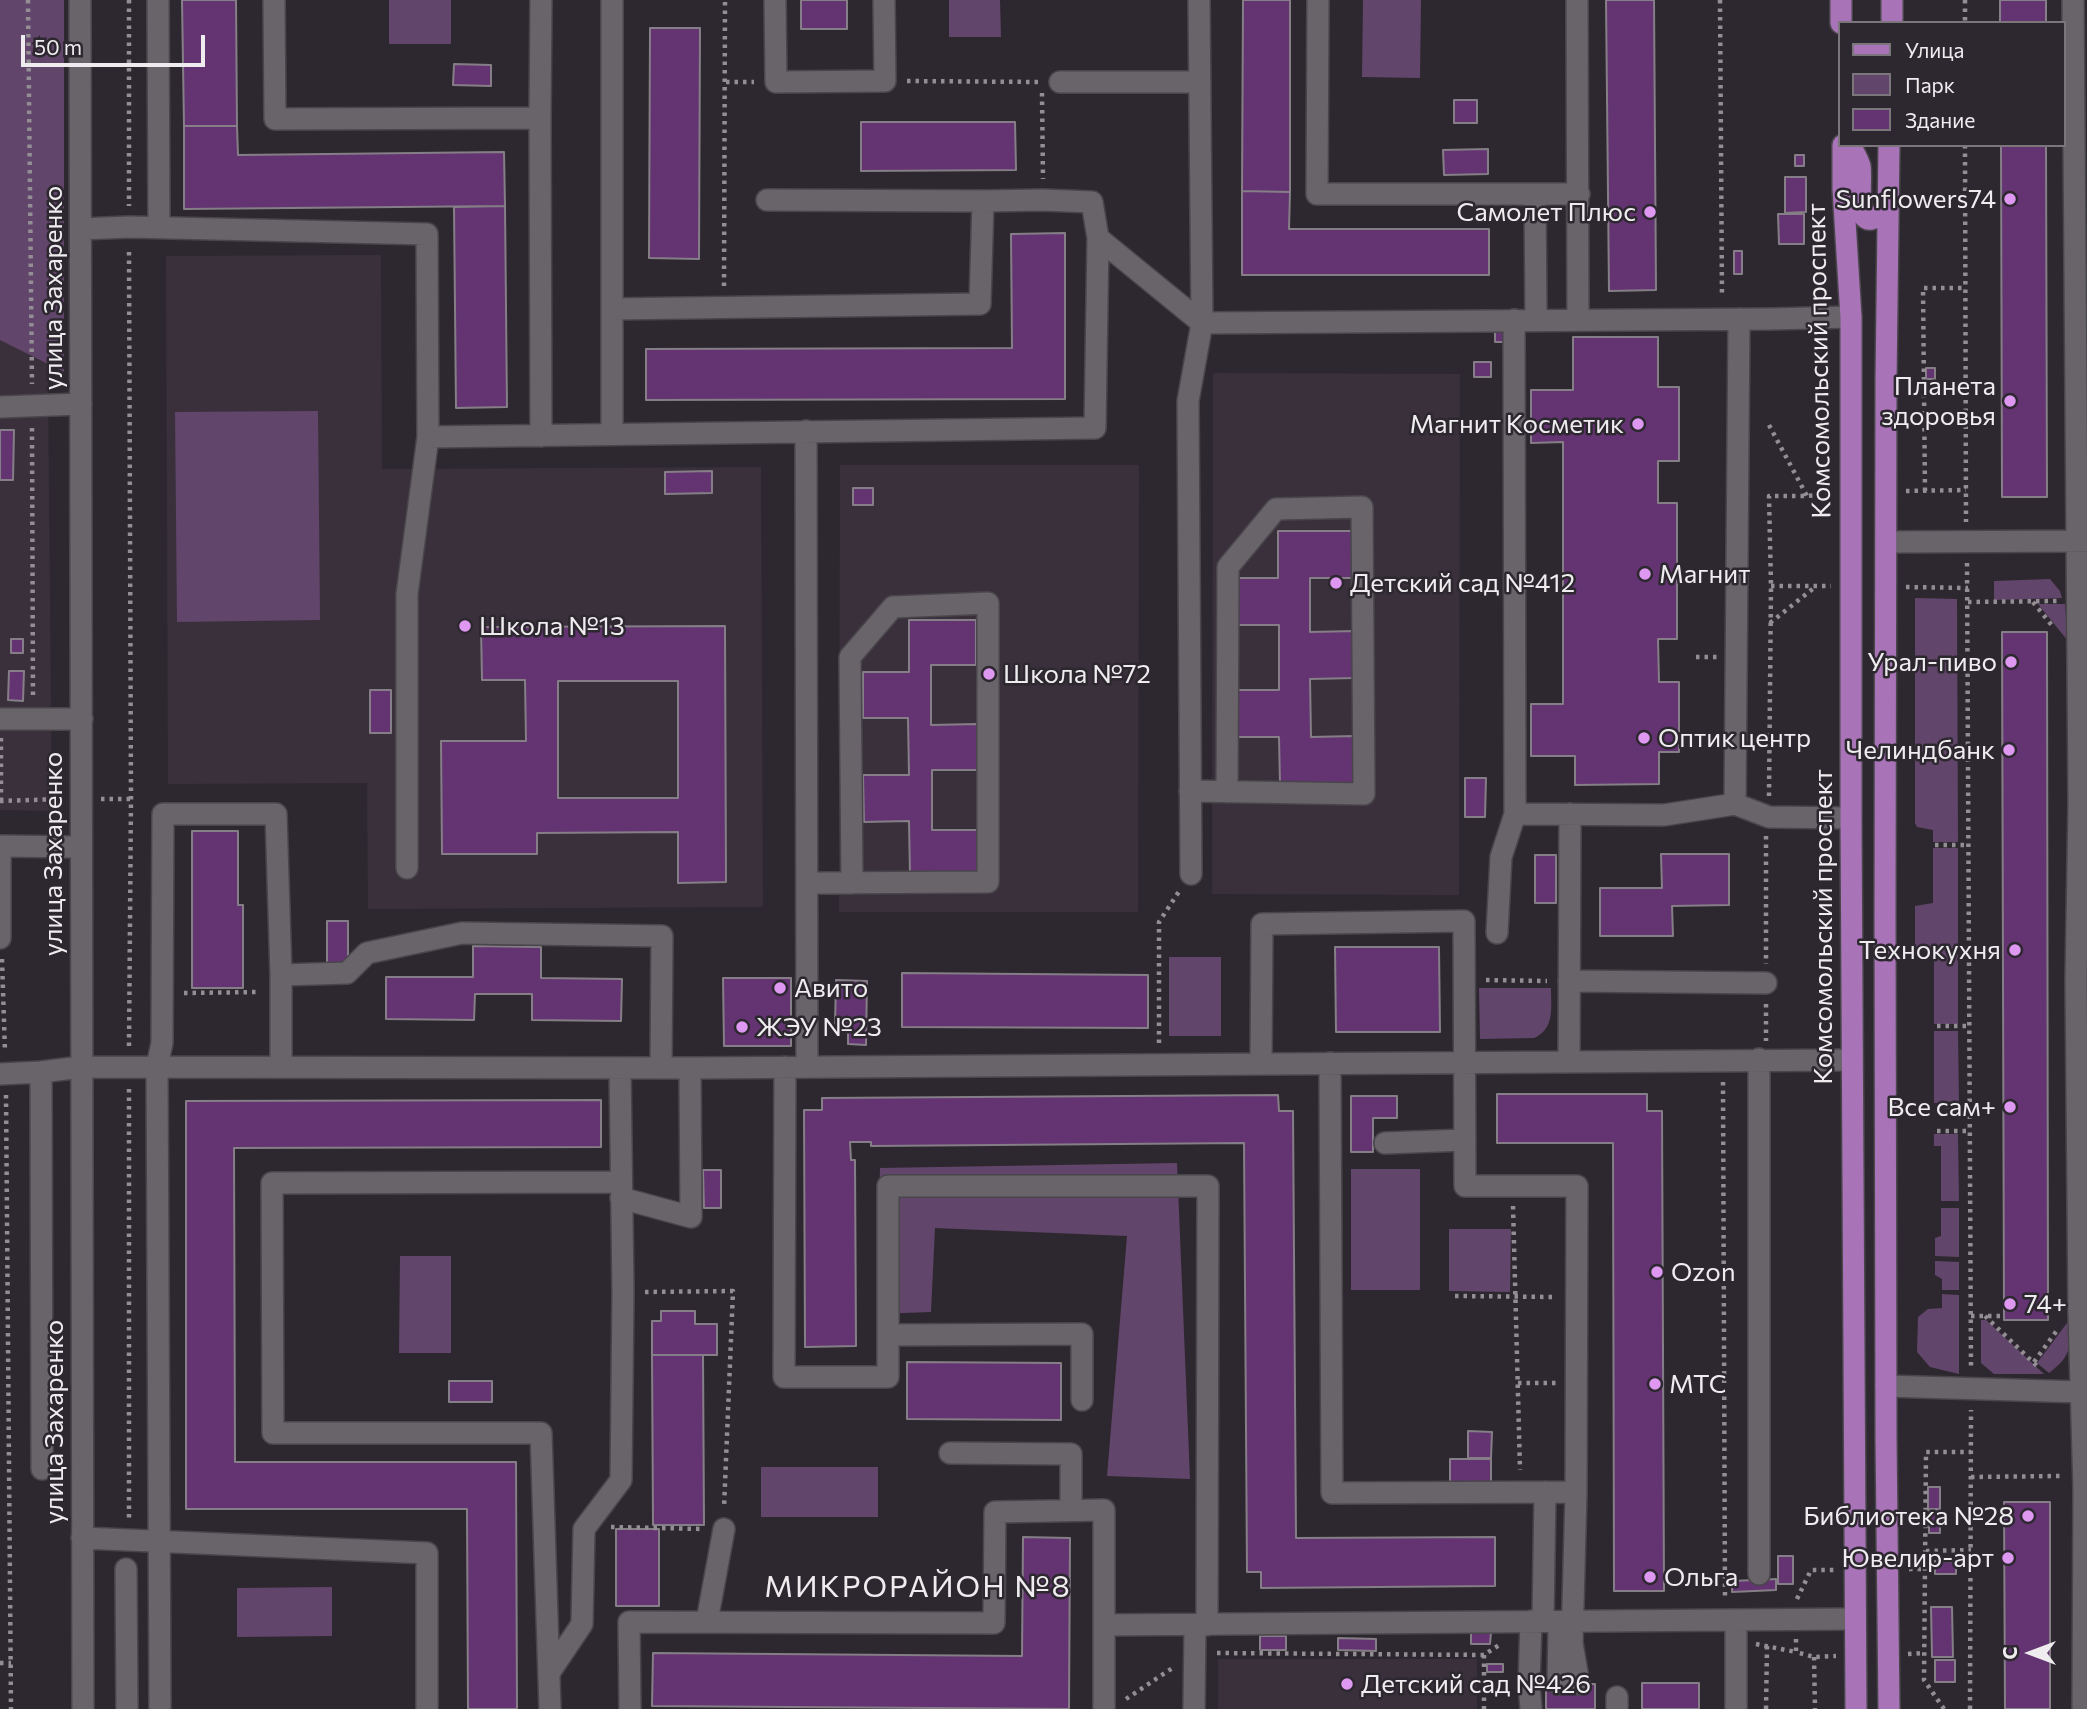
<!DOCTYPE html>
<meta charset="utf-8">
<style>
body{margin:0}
#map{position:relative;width:2087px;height:1709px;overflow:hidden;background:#2d282f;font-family:Commissioner,sans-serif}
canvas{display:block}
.legend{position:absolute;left:1838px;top:21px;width:228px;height:126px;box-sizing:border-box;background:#2d282f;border:2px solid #7b767c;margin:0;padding:9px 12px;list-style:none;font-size:21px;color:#efecf0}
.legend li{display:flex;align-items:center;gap:14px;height:35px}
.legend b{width:35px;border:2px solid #7b767c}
.north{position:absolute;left:1996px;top:1618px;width:70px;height:70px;-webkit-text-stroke:5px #2d282f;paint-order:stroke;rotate:270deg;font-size:19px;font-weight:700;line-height:28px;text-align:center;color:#efecf0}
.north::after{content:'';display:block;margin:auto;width:24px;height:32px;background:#efecf0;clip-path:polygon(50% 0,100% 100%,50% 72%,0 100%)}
.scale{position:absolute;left:21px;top:35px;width:184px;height:32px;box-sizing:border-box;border:4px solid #efecf0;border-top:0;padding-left:9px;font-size:21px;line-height:24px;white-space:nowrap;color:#efecf0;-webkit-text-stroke:5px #2d282f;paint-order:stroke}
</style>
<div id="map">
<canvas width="2087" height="1709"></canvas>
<ul class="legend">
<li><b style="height:9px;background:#a873b7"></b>Улица</li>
<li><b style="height:19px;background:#62456a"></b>Парк</li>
<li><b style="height:19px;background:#633471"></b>Здание</li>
</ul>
<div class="north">С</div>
<div class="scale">50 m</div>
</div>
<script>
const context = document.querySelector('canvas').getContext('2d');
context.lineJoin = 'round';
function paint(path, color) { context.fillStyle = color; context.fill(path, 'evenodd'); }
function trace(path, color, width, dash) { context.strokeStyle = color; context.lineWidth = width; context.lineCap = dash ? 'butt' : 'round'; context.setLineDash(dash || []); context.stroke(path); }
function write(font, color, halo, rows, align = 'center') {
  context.font = font + ' Commissioner,sans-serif'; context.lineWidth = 5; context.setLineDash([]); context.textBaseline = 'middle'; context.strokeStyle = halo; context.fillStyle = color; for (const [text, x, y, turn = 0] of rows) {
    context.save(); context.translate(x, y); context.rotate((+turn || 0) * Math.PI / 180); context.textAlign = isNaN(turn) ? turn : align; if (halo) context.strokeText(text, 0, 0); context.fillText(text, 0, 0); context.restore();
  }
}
const built = new Path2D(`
 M 45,74 L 52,811 L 0,810 L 0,140 Z
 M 381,255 L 382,469 L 761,467 L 763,907 L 368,909 L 367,783 L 168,784 L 166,256 Z
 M 1213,373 L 1460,374 L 1459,895 L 1212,894 Z
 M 840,465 L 1139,465 L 1138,912 L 839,912 Z
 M 1218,1659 L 1477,1659 L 1477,1709 L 1218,1709 Z`);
const green = new Path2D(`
 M 0,0 L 64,0 L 64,372 L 0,340 Z
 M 389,0 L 451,0 L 451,44 L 389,44 Z
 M 949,0 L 1000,0 L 1001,37 L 949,37 Z
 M 1363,0 L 1421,0 L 1420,78 L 1362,77 Z
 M 318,411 L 320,620 L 177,622 L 175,412 Z
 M 2050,579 L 2060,591 L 2062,598 L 1994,600 L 1994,581 Z
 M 1915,598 L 1957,599 L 1958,842 L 1933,842 L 1933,830 L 1917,827 L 1915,823 Z
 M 2038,604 L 2065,604 L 2068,641 Z
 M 1933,848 L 1958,848 L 1958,1024 L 1934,1024 L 1934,953 L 1915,948 L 1915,906 L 1933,903 Z
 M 1169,957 L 1221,957 L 1221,1036 L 1169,1036 Z
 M 1479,988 L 1551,988 C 1551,1007 1555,1029 1534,1038 L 1480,1039 Z
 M 1934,1031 L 1958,1031 L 1959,1103 L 1934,1103 Z
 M 1934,1134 L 1958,1134 L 1959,1201 L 1941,1201 L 1941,1146 L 1934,1146 Z
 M 1177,1163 L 1190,1479 L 1107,1476 L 1127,1236 L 935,1228 L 931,1312 L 876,1314 L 880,1168 Z
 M 1351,1169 L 1420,1169 L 1420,1290 L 1351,1290 Z
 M 1941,1208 L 1959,1208 L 1959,1257 L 1935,1256 L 1935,1238 L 1941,1236 Z
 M 1449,1229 L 1511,1229 L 1510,1292 L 1449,1291 Z
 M 400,1256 L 451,1256 L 451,1353 L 399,1353 Z
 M 1935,1261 L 1959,1262 L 1959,1290 L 1942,1290 L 1942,1279 L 1935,1275 Z
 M 1942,1294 L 1959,1295 L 1959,1374 L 1930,1367 L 1917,1352 L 1918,1317 L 1928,1309 L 1942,1308 Z
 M 2070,1319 C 2070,1346 2073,1355 2049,1373 L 2037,1363 Z
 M 1981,1320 L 1986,1320 L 2044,1374 L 1994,1374 L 1981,1363 Z
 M 761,1467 L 878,1467 L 878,1517 L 761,1517 Z
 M 332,1587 L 332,1636 L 237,1637 L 237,1588 Z`);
const building = new Path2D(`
 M 182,0 L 236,0 L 237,126 L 184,126 Z
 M 801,0 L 847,0 L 847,29 L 801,29 Z
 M 1243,0 L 1290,0 L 1290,192 L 1242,191 Z
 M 1606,0 L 1654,0 L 1656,290 L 1609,291 Z
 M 2000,0 L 2046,0 L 2046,23 L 2000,23 Z
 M 650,28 L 700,28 L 699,259 L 649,258 Z
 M 454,64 L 491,65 L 491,86 L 453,85 Z
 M 1454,100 L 1477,100 L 1477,123 L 1454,123 Z
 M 861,122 L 1015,122 L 1016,170 L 861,171 Z
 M 184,126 L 237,126 L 238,155 L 504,152 L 505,206 L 184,209 Z
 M 2001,145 L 2046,145 L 2047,497 L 2002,497 Z
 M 1488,149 L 1488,174 L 1444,175 L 1443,150 Z
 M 1795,155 L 1804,155 L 1804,166 L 1795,166 Z
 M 1785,177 L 1806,177 L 1806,212 L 1785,213 Z
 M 1242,191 L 1290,192 L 1289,229 L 1489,229 L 1489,275 L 1242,275 Z
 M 505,206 L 507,407 L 456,408 L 454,207 Z
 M 1778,214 L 1804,214 L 1804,244 L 1779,244 Z
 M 1065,233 L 1065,399 L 646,400 L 646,349 L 1012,348 L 1011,234 Z
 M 1734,251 L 1742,251 L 1742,274 L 1734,274 Z
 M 1505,329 L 1505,342 L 1495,342 L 1495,330 Z
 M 1573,337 L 1658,337 L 1658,387 L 1679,387 L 1679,461 L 1658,461 L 1658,503 L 1677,503 L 1677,639 L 1658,639 L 1659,682 L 1679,682 L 1679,752 L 1659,752 L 1659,784 L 1575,785 L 1575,756 L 1531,756 L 1531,704 L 1563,704 L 1563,442 L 1531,443 L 1531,390 L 1573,390 Z
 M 1474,362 L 1491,362 L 1491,377 L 1474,377 Z
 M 1926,368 L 1935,368 L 1935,379 L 1926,379 Z
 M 0,430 L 14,430 L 13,480 L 0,480 Z
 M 712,471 L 712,493 L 665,494 L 665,472 Z
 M 853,488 L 873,488 L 873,505 L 853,505 Z
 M 1278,531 L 1352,531 L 1352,578 L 1310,578 L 1310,632 L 1355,631 L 1355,678 L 1310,679 L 1311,737 L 1354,736 L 1354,783 L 1280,784 L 1279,737 L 1236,737 L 1236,690 L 1279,690 L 1279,625 L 1236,625 L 1236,578 L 1278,578 Z
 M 909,620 L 976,620 L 976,665 L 931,665 L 931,725 L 977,724 L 977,770 L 932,770 L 932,830 L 977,830 L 978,873 L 910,874 L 909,821 L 864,822 L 863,775 L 909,775 L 908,718 L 863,718 L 863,672 L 909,672 Z
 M 725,626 L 726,882 L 678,883 L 678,832 L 537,833 L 537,854 L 442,854 L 441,741 L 526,741 L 525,680 L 482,680 L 481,627 ZM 558,681 L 678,681 L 678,798 L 558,798 Z
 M 2002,632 L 2047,632 L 2048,1320 L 2004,1320 Z
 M 11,639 L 23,639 L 23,653 L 11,653 Z
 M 9,671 L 24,671 L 23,701 L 8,700 Z
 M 370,690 L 391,690 L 391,733 L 370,733 Z
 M 1465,778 L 1486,778 L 1485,817 L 1465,817 Z
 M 192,831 L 238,831 L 238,905 L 243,905 L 243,988 L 192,988 Z
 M 1661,854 L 1729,854 L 1729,905 L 1672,906 L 1673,936 L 1600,936 L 1600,888 L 1662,888 Z
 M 1535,855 L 1556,855 L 1556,903 L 1535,903 Z
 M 327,921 L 348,921 L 348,964 L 327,964 Z
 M 473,946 L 541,947 L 541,978 L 622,979 L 621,1021 L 532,1020 L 532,994 L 475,994 L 474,1020 L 386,1019 L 386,977 L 473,977 Z
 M 1335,947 L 1439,947 L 1440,1032 L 1336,1032 Z
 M 902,973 L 1148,975 L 1148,1028 L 902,1027 Z
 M 723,978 L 791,978 L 791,1046 L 724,1046 Z
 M 836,980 L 867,981 L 866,1045 L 848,1044 L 848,1026 L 835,1025 Z
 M 1497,1094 L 1647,1094 L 1647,1111 L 1662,1111 L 1664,1591 L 1614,1591 L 1613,1143 L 1497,1143 Z
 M 1278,1095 L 1279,1111 L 1293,1111 L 1296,1538 L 1495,1537 L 1495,1586 L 1261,1588 L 1261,1572 L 1247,1572 L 1244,1143 L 871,1146 L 871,1142 L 850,1142 L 851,1160 L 855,1160 L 856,1346 L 805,1347 L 804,1110 L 822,1110 L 822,1098 Z
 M 1351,1096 L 1397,1096 L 1397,1118 L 1373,1118 L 1373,1152 L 1351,1152 Z
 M 601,1100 L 601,1147 L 234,1148 L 235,1462 L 516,1462 L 517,1709 L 468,1709 L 467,1509 L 186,1509 L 186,1101 Z
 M 703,1170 L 721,1170 L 721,1208 L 704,1208 Z
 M 661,1311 L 695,1311 L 695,1324 L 717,1324 L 717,1355 L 652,1355 L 652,1321 L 661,1321 Z
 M 652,1355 L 703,1355 L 704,1525 L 653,1525 Z
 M 907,1362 L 1061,1363 L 1061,1420 L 907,1419 Z
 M 449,1381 L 492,1381 L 492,1402 L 449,1402 Z
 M 1468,1431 L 1492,1432 L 1491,1458 L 1468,1458 Z
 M 1450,1459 L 1491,1459 L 1491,1483 L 1450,1483 Z
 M 1928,1487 L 1940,1487 L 1940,1509 L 1928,1509 Z
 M 2004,1502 L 2050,1502 L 2050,1709 L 2005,1709 Z
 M 1929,1510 L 1940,1510 L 1940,1533 L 1929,1533 Z
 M 616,1529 L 659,1529 L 659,1606 L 616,1606 Z
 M 1023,1537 L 1070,1538 L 1069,1709 L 652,1706 L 653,1653 L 1022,1656 Z
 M 1778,1556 L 1793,1556 L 1793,1584 L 1778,1584 Z
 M 1935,1561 L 1956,1562 L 1956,1574 L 1935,1574 Z
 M 1776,1579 L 1776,1590 L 1732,1592 L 1732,1581 Z
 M 1931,1607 L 1952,1607 L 1953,1657 L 1932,1657 Z
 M 1471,1633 L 1491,1633 L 1490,1644 L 1471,1644 Z
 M 1260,1636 L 1286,1636 L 1286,1650 L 1260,1650 Z
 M 1338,1638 L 1376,1639 L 1376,1651 L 1338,1650 Z
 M 1935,1660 L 1955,1660 L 1955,1682 L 1935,1682 Z
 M 1487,1664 L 1503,1664 L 1503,1672 L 1487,1672 Z
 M 1642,1683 L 1699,1683 L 1699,1709 L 1642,1709 Z
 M 1546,1684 L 1595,1684 L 1595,1709 L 1546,1709 Z`);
const path = new Path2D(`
 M 28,0 L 32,384
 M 129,0 L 129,206
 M 1720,0 L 1722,297
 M 1965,0 L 1965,23
 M 907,81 L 1038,82
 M 726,82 L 754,82
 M 1042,93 L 1043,179
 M 1965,145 L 1966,522
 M 724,286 L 725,0
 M 1924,390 L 1966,389
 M 1769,425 L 1807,496
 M 32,428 L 33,699
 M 1906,491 L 1966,490
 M 1925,491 L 1923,288 L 1966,288
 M 1967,563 L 1971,1369
 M 1771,586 L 1831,586
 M 1906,587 L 1968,588
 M 1968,602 L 2058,601
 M 2033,602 L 2054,628
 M 1770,623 L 1815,587
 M 1696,657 L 1717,657
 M 1,738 L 1,800
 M 1769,796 L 1771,586 L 1769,496 L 1807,496 L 1831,494
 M 101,799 L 131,799
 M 0,801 L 61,799
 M 1766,836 L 1766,964
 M 1935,845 L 1969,845
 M 2,959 L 5,1052
 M 1486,980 L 1547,981
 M 184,993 L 259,992
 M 1766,1004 L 1766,1041
 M 1937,1026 L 1969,1026
 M 1159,1043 L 1159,922 L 1180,890
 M 129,1046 L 131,799 L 129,249
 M 1723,1082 L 1725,1598
 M 129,1089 L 129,1518
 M 6,1095 L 11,1709
 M 1937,1106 L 1970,1106
 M 1937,1131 L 1970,1131
 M 1513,1206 L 1520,1470
 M 645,1292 L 733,1291 L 724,1508
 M 1455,1296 L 1556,1297
 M 1971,1316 L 2001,1316
 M 1985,1316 L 2039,1368
 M 2034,1362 L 2058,1329
 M 1518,1383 L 1556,1383
 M 1971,1477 L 2061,1476
 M 611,1527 L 704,1529
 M 1926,1551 L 1971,1550
 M 1909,1569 L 1926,1569
 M 1797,1599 L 1811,1570 L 1834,1570
 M 1796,1639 L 1796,1652 L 1814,1657 L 1836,1656
 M 1756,1644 L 1796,1652
 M 1217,1653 L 1484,1655 L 1499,1645
 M 1908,1654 L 1924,1653
 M 1484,1655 L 1484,1709
 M 1814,1657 L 1815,1709
 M 0,1663 L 11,1663
 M 1126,1699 L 1174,1667
 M 1766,1709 L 1767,1646
 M 1944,1709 L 1924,1680 L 1926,1452 L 1971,1452
 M 1970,1709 L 1971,1410`);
const minor = new Path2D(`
 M 80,0 L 83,1709
 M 158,0 L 159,227
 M 274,0 L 275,119 L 540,118 L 541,436
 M 612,0 L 612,433
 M 775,0 L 776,82 L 885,81 L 884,0
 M 1199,0 L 1202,323 L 1771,319 L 1851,317
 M 1318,0 L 1317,194 L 1579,194
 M 1577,0 L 1578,320
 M 2073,0 L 2079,804 L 2076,980 L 2079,1314 L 2084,1490 L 2083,1709
 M 1060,82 L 1200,82
 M 540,118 L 541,0
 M 1535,194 L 1536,320
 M 767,200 L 983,201
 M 81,229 L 129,227 L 427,234 L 428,437 L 1095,428 L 1098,238 L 1202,323 L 1188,401 L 1191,874
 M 612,309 L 980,304 L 983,201 L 1043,200 L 1092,202 L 1098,238
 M 1739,319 L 1735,804 L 1769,817 L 1851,818
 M 1514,320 L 1515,814 L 1664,815 L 1735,804
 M 0,407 L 81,404
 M 806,431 L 807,1067
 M 1886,542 L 2087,541
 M 0,719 L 82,719
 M 1190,791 L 1364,794 L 1362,507 L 1276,509 L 1228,567 L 1227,792
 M 0,846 L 80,847
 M 407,868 L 407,594 L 428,437
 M 807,883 L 988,882 L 988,603 L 893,607 L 850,657 L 852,883
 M 1497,933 L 1501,857 L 1515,814
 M 0,938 L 0,846
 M 281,975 L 347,973 L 367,953 L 462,933 L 662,936 L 661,1068
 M 1569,981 L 1766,983
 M 1759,1059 L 1759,1574
 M 1569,1062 L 1570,814
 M 1330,1063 L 1332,1493 L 1576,1492
 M 1261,1064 L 1262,924 L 1464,921 L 1465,1186 L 1577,1186 L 1576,1492 L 1572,1643 L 1579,1684
 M 785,1067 L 784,1377 L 888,1377 L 888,1186 L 1208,1186 L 1207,1625
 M 41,1072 L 42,1469
 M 0,1074 L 41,1072 L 81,1067 L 690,1068 L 1852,1060
 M 1385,1143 L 1465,1140
 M 621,1198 L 691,1217 L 690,1068
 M 888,1335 L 1082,1334 L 1082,1400
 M 1886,1386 L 2081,1392
 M 950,1453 L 1071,1454 L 1071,1510
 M 82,1538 L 427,1553 L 427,1709
 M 126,1569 L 127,1709
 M 1543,1620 L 1545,1492
 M 707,1621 L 724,1529
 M 549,1673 L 582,1624 L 584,1529 L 621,1480 L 623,1292 L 620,1068
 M 1558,1684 L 1559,1626
 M 1617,1697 L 1617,1709
 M 160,1709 L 157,1066 L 162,1043 L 163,814 L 276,814 L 281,975 L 281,1066
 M 550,1709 L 541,1433 L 273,1433 L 272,1183 L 620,1182
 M 630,1709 L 629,1622 L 994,1623 L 995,1512 L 1104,1510 L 1104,1625
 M 1104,1709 L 1104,1625 L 1855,1619
 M 1194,1709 L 1195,1625
 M 1531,1709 L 1529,1684 L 1531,1621
 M 1736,1709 L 1736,1621`);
const major = new Path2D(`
 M 1841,0 L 1841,23
 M 1892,23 L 1892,0
 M 1843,145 L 1843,189 L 1851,317 L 1851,818 L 1856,1709
 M 1850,145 C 1853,151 1858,159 1860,166 C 1863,181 1851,245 1887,208
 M 1889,145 L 1886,381 L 1885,914 L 1886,1438 L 1889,1709`);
const markers = [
 [2010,199,7,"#de98f2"],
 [1650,212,7,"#de98f2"],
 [2010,401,7,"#de98f2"],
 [1638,424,7,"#de98f2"],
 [1645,574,7,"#de98f2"],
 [1336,583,7,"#de98f2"],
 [465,626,7,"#de98f2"],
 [2011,662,7,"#de98f2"],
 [989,674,7,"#de98f2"],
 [1644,738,7,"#de98f2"],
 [2009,750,7,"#de98f2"],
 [2015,950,7,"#de98f2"],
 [780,988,7,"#de98f2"],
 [742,1027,7,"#de98f2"],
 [2010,1107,7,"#de98f2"],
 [1657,1272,7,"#de98f2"],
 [2010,1304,7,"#de98f2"],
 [1655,1384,7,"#de98f2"],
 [2028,1516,7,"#de98f2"],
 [2008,1558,7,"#de98f2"],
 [1650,1577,7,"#de98f2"],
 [1347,1684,7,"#de98f2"]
];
const poiNames = [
 ["Sunflowers74",1996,199,"right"],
 ["Самолет Плюс",1636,212,"right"],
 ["Планета",1996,386,"right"],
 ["здоровья",1996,416,"right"],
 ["Магнит Косметик",1624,424,"right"],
 ["Магнит",1659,574],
 ["Детский сад №412",1350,583],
 ["Школа №13",479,626],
 ["Урал-пиво",1997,662,"right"],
 ["Школа №72",1003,674],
 ["Оптик центр",1658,738],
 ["Челиндбанк",1995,750,"right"],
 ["Технокухня",2001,950,"right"],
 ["Авито",794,988],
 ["ЖЭУ №23",756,1027],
 ["Все сам+",1996,1107,"right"],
 ["Ozon",1671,1272],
 ["74+",2024,1304],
 ["МТС",1669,1384],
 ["Библиотека №28",2014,1516,"right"],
 ["Ювелир-арт",1994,1558,"right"],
 ["Ольга",1664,1577],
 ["Детский сад №426",1361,1684]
];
const streetNames = [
 ["улица Захаренко",53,288,-90],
 ["Комсомольский проспект",1819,361,-91],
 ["улица Захаренко",53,854,-90],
 ["Комсомольский проспект",1823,927,-90],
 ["улица Захаренко",54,1422,-90]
];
const quarterNames = [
 ["МИКРОРАЙОН №8",918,1587]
];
paint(built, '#39303c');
paint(green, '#62456a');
paint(building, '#633471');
trace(building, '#857e86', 2);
trace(minor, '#49464b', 24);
trace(major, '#49464b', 24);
trace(path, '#928e94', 4.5, [3.5, 5]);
trace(minor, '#69636a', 21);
trace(major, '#a873b7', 21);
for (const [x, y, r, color] of markers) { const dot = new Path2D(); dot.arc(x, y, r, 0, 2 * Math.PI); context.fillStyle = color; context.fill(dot); trace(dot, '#2d282f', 2.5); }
write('26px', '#efecf0', '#2d282f', poiNames, 'left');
write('26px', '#efecf0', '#2d282f', streetNames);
context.letterSpacing = '2px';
write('30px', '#efecf0', '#2d282f', quarterNames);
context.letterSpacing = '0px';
</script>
